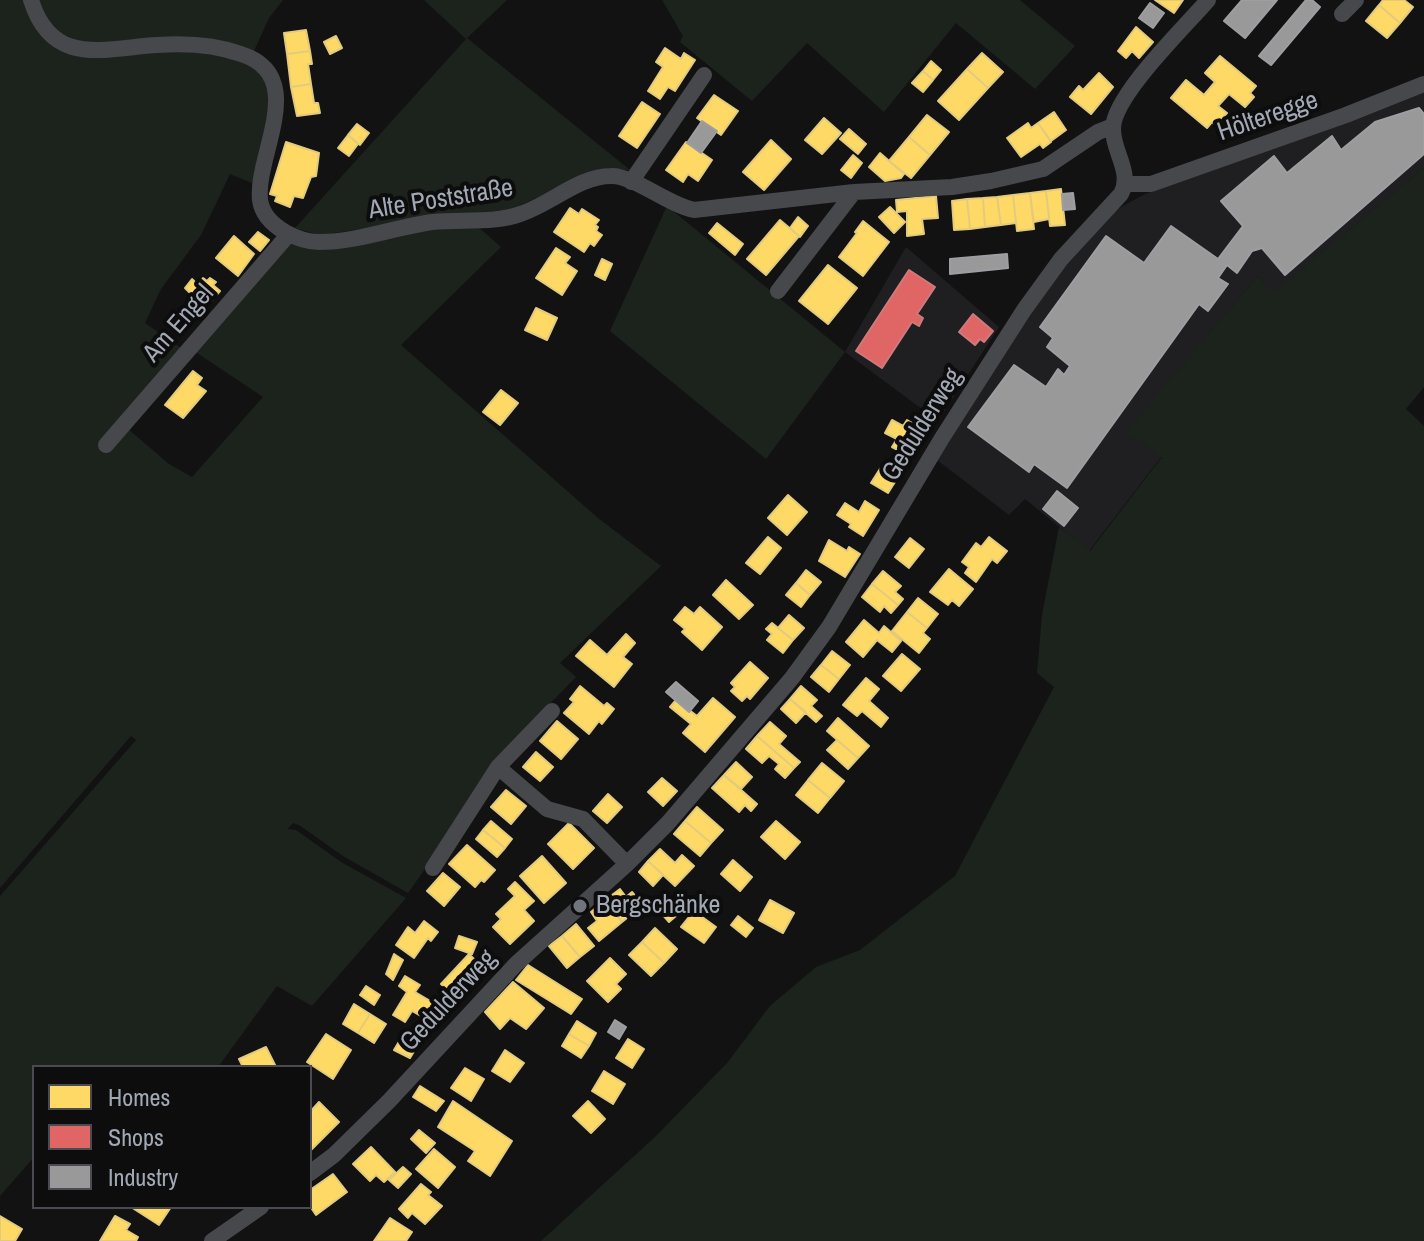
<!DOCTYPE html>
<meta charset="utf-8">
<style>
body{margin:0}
#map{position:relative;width:1424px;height:1241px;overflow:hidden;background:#121213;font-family:"Archivo Narrow",sans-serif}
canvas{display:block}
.legend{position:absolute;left:32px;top:1065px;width:280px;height:144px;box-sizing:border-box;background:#0d0d0e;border:2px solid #494b51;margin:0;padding:10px 14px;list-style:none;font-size:24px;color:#a2a9b5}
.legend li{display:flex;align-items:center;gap:16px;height:40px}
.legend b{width:40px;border:2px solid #494b51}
</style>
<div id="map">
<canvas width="1424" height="1241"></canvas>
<ul class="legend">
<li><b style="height:22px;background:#ffd966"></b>Homes</li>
<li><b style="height:22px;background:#e06666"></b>Shops</li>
<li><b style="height:22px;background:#999"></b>Industry</li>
</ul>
</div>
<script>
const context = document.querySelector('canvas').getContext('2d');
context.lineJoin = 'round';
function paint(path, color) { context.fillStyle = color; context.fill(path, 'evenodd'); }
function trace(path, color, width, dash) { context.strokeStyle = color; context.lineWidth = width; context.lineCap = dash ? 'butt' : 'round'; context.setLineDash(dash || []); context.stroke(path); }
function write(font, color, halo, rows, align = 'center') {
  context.font = font + ' "Archivo Narrow",sans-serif'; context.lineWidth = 8; context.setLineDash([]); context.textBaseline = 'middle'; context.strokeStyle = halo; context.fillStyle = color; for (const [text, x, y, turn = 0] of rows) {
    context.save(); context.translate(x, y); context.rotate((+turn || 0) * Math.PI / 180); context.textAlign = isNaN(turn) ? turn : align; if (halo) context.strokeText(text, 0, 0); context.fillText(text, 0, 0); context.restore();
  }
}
const built = new Path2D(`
 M 1424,92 L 1424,168 L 1274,294 L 1258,276 L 1127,432 L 1162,456 L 1089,551 L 1025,499 L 1009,515 L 937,460 L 1026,316 L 1076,252 L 1112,212 L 1143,195 L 1175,182 Z
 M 906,247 L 999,327 L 938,421 L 845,352 Z`);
const green = new Path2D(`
 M 0,0 L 29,0 L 53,42 L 183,48 L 254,63 L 273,89 L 257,185 L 230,174 L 201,235 L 161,289 L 145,323 L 184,350 L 128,429 L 169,464 L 192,477 L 263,397 L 194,351 L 285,243 L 322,250 L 407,233 L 476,225 L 501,247 L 401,345 L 598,518 L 661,566 L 560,663 L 576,677 L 493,762 L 428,870 L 425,869 L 408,893 L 343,856 L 299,825 L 293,823 L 287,829 L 296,830 L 341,862 L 406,898 L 312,1006 L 277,986 L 218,1067 L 34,1067 L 34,1157 L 0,1196 L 0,896 L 136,740 L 131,736 L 0,888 Z
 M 37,0 L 283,0 L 269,18 L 253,53 L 84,45 L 55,30 Z
 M 424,0 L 507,0 L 467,38 L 630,170 L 605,169 L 511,209 L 319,235 L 295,228 L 466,39 Z
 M 662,0 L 1020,0 L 1075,46 L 1035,89 L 956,23 L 884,112 L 807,43 L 752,101 L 680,42 L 683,36 Z
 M 1424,168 L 1424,387 L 1406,409 L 1424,426 L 1424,1241 L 541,1241 L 655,1137 L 728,1062 L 770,1006 L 816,967 L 860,950 L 955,876 L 1054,687 L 1037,673 L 1042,615 L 1059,527 L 1090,551 L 1162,457 L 1126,432 L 1258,276 L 1274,293 Z
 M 667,206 L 845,352 L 766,459 L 610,331 Z`);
const homes = new Path2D(`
 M 1155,0 L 1183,0 L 1174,13 Z
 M 1383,0 L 1404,0 L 1413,7 L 1400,23 L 1379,5 Z
 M 1379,5 L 1400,23 L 1387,38 L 1366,21 Z
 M 1136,27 L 1153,42 L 1139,58 L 1132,51 L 1126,58 L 1118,51 Z
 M 306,30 L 310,51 L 287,54 L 284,33 Z
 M 336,36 L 342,48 L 330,54 L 324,42 Z
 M 665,48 L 681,59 L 684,53 L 695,60 L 675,91 L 668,87 L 660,99 L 648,91 L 663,67 L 656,62 Z
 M 310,51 L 312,64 L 308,64 L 311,84 L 291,87 L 287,54 Z
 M 982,53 L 1003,72 L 988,88 L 967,69 Z
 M 1220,56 L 1256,86 L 1250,93 L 1254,97 L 1245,107 L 1229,94 L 1218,106 L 1227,113 L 1216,125 L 1212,122 L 1207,128 L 1171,98 L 1186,80 L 1204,95 L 1215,82 L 1205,73 Z
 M 931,61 L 941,70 L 933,80 L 923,71 Z
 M 967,69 L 988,88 L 959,120 L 938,101 Z
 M 923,71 L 933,80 L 923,92 L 912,83 Z
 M 1099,73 L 1113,87 L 1091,114 L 1070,97 L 1079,86 L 1083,90 Z
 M 311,84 L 314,103 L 318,103 L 320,113 L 297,116 L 291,87 Z
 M 714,95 L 738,111 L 721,135 L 697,118 Z
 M 642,102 L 660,114 L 637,148 L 619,136 Z
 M 1054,112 L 1066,130 L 1051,141 L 1038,123 Z
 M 927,115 L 949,132 L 930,155 L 909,137 Z
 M 824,118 L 841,133 L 822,154 L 805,140 Z
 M 1028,123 L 1031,128 L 1038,123 L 1051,142 L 1043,148 L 1040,144 L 1021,157 L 1007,138 Z
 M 357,124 L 369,133 L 360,145 L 348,135 Z
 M 849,129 L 866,144 L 858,154 L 840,139 Z
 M 348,135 L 358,144 L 349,156 L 338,148 Z
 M 909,137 L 930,155 L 911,178 L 889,161 Z
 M 771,140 L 791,159 L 764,190 L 743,172 Z
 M 286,142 L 319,153 L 316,176 L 311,177 L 303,198 L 294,196 L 290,207 L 275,201 L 277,196 L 270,194 Z
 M 686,142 L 712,160 L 698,181 L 688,174 L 683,182 L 666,170 Z
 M 880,153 L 904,174 L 901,178 L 885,181 L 869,167 Z
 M 853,155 L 862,163 L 851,178 L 841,170 Z
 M 1061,189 L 1065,225 L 1050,226 L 1046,191 Z
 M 1046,191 L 1049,219 L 1034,222 L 1030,193 Z
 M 1030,193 L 1034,229 L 1017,231 L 1013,195 Z
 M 1013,195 L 1016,223 L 1001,225 L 997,197 Z
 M 936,196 L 938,218 L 922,219 L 924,234 L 907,236 L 907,211 L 897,212 L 896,200 Z
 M 997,197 L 1001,225 L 985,227 L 983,198 Z
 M 983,198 L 985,227 L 970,229 L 967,199 Z
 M 967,199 L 970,229 L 954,230 L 952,201 Z
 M 890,207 L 905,222 L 894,233 L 879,217 Z
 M 570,208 L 579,214 L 582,209 L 599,220 L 595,225 L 598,227 L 596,231 L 602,235 L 594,246 L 590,243 L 584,252 L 554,232 Z
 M 798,217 L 808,226 L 800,237 L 790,228 Z
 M 780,220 L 799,236 L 766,275 L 747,259 Z
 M 863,221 L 889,242 L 863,276 L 839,257 L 857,233 L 855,232 Z
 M 717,223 L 743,244 L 735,255 L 709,233 Z
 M 258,232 L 269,240 L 260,251 L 249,242 Z
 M 234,236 L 254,254 L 238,276 L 216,258 Z
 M 556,248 L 570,257 L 565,263 L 577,271 L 562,295 L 536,278 Z
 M 602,259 L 612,264 L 605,280 L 595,275 Z
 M 828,265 L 857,288 L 828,324 L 799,301 Z
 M 203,278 L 207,281 L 210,278 L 216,282 L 213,285 L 220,291 L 205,308 L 185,288 L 192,279 L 198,285 Z
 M 536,308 L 557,318 L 547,340 L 525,330 Z
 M 193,371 L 202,378 L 197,385 L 206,391 L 183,418 L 165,405 Z
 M 501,390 L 518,403 L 500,425 L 483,412 Z
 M 892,420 L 903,426 L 907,420 L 926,431 L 911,457 L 892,447 L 897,439 L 885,433 Z
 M 883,464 L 900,474 L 888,493 L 871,483 Z
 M 788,495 L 807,512 L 787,535 L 768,518 Z
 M 865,501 L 879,510 L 863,536 L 849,527 L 851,524 L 837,515 L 845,503 L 859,512 Z
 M 768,537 L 781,548 L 760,574 L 746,563 Z
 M 989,537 L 1007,551 L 997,563 L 992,559 L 976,582 L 965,573 L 969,567 L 962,562 L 976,543 L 981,547 Z
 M 910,538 L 924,549 L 909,568 L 895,557 Z
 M 829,540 L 847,551 L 849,547 L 860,554 L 845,577 L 819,561 Z
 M 949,569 L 973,589 L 959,606 L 952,600 L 948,605 L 930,592 Z
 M 806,570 L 821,582 L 810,595 L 796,583 Z
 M 883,571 L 901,586 L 895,592 L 903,599 L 898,605 L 872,584 Z
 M 726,580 L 753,605 L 739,619 L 713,595 Z
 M 796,583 L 810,595 L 801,607 L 786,595 Z
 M 872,584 L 898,605 L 891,613 L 884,606 L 880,612 L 862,597 Z
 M 918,598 L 938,614 L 927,628 L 907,612 Z
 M 685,607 L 694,614 L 700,607 L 722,627 L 702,650 L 682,632 L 685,629 L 674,620 Z
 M 907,612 L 927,628 L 923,633 L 930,639 L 919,653 L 892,631 Z
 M 789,615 L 804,628 L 793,640 L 778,628 Z
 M 864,620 L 879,633 L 884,626 L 901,641 L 892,652 L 877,640 L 863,657 L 846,642 Z
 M 772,623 L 793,640 L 783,653 L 767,640 L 772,634 L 766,629 Z
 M 626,634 L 635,643 L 623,657 L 632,664 L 614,687 L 576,656 L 590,640 L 607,655 Z
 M 832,651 L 850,665 L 839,679 L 821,665 Z
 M 902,654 L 920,669 L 901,691 L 883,676 Z
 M 750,662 L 768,678 L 750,699 L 747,696 L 742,701 L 731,691 L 735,687 L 731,683 Z
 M 821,665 L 839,679 L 829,692 L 811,677 Z
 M 866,678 L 879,689 L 869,701 L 888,718 L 881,727 L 862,711 L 857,716 L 843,705 Z
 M 580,686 L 604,706 L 607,703 L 614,709 L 602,724 L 599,721 L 589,734 L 564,713 L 574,702 L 570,699 Z
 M 801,686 L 817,700 L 811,706 L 822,716 L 816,722 L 790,699 Z
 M 713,698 L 735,717 L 705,752 L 683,733 L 691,724 L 670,707 L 676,700 L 697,716 Z
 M 790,699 L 806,712 L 796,723 L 781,709 Z
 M 838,718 L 869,746 L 858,758 L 827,731 Z
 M 557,721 L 578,739 L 561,759 L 540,741 Z
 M 770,722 L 786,736 L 779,744 L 800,762 L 794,768 L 757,736 Z
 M 757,736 L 794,768 L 785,778 L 775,769 L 779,764 L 769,756 L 762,763 L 746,749 Z
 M 837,740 L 858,758 L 848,769 L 827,750 Z
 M 536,752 L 553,767 L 540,781 L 523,767 Z
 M 736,762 L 752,777 L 741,789 L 724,775 Z
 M 822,763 L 844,781 L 830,798 L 808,780 Z
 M 724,775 L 757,804 L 751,811 L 745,805 L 739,812 L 712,788 Z
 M 662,778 L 677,791 L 663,806 L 648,792 Z
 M 808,780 L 830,798 L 818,813 L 796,795 Z
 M 506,790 L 526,806 L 511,824 L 491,807 Z
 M 608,794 L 622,807 L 607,823 L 593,811 Z
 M 697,807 L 723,830 L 711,843 L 685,821 Z
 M 491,821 L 512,839 L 505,848 L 483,830 Z
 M 685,821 L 711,843 L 700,856 L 674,834 Z
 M 776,821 L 800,842 L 785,859 L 761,837 Z
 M 569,823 L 594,848 L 573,869 L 548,844 Z
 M 483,830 L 505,848 L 497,857 L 476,839 Z
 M 467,845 L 495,870 L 484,882 L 481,880 L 475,887 L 449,864 Z
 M 660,849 L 675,863 L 682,855 L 694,866 L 675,886 L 648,861 Z
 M 542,856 L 566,883 L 544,903 L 520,876 Z
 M 733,860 L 752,877 L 740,891 L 721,874 Z
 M 648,861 L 663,875 L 653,886 L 639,872 Z
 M 443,873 L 460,887 L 444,906 L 427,891 Z
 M 515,882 L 534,901 L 524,910 L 534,921 L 510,944 L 493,927 L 501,919 L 496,914 L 515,896 L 508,889 Z
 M 620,889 L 626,897 L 632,892 L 643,905 L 622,922 L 604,901 Z
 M 663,900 L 676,916 L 669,922 L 655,906 Z
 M 770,900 L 794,913 L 783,933 L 759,920 Z
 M 604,901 L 622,922 L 599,941 L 588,928 L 597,921 L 591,912 Z
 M 694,911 L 716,927 L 704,943 L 681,927 Z
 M 738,916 L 753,928 L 746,937 L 731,925 Z
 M 424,921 L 438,932 L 431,941 L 428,938 L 414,958 L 396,945 L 408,927 L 415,933 Z
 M 576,924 L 594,946 L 580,957 L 562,936 Z
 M 655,928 L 677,949 L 664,963 L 642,942 Z
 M 459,936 L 477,942 L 472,954 L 455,948 Z
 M 562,936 L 580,957 L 567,968 L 549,946 Z
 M 642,942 L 664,963 L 651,976 L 629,955 Z
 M 394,954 L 403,960 L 393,980 L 386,974 Z
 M 469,954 L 482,967 L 455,997 L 441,984 Z
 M 610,958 L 626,974 L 616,984 L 621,989 L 608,1002 L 587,981 Z
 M 528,965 L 582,999 L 571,1014 L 516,980 Z
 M 405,976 L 420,985 L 415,992 L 437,1005 L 428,1020 L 412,1011 L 405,1022 L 393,1015 L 407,992 L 399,986 Z
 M 513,982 L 544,1008 L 526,1029 L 510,1018 L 500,1029 L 485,1012 Z
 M 366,986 L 380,995 L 374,1005 L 360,995 Z
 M 354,1004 L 370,1014 L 358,1033 L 343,1024 Z
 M 370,1014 L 386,1024 L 374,1043 L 358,1033 Z
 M 577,1021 L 596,1033 L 589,1046 L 569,1034 Z
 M 326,1034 L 351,1050 L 333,1079 L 307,1062 Z
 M 569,1034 L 589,1046 L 581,1058 L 562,1046 Z
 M 403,1035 L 419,1043 L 410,1058 L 394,1050 Z
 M 628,1039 L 644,1049 L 632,1068 L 616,1058 Z
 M 266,1047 L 276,1067 L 243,1067 L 239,1059 Z
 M 505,1050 L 524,1063 L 510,1082 L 492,1071 Z
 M 465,1068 L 484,1079 L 471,1101 L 451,1088 Z
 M 604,1071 L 625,1084 L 613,1104 L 592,1091 Z
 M 420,1086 L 444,1101 L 436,1111 L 413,1097 Z
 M 453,1101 L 512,1141 L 490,1176 L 468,1161 L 475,1151 L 438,1127 Z
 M 588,1101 L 605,1119 L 591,1133 L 573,1116 Z
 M 319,1102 L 339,1122 L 310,1151 L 310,1112 Z
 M 419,1130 L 435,1143 L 426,1153 L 411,1139 Z
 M 371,1147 L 395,1172 L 384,1182 L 376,1175 L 370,1181 L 353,1164 Z
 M 434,1149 L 455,1167 L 438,1188 L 416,1169 Z
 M 403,1167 L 411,1174 L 398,1188 L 389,1180 Z
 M 333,1174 L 347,1192 L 316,1215 L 310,1206 L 310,1190 Z
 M 421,1184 L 431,1192 L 428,1195 L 442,1206 L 425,1224 L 412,1213 L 408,1218 L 399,1209 Z
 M 131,1207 L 171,1207 L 159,1225 Z
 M 0,1216 L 22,1229 L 15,1241 L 0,1241 Z
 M 115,1216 L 130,1224 L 126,1230 L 138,1237 L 136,1241 L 100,1241 Z
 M 390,1218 L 412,1232 L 406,1241 L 374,1241 Z`);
const shops = new Path2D(`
 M 909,270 L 935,287 L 917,314 L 923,318 L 919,326 L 912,322 L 882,368 L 856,351 Z
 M 973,314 L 993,331 L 984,342 L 980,339 L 975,345 L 959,332 Z`);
const industry = new Path2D(`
 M 1242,0 L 1277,0 L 1245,38 L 1224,21 Z
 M 1306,0 L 1312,0 L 1320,7 L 1271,65 L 1259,56 Z
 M 1150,3 L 1164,13 L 1153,28 L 1139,18 Z
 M 1419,108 L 1424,114 L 1424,154 L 1285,275 L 1262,248 L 1252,251 L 1237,273 L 1227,265 L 1218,278 L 1228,284 L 1208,311 L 1199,304 L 1067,488 L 1034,464 L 1029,472 L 968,427 L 1014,365 L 1046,387 L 1058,369 L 1064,375 L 1070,366 L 1047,347 L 1053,338 L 1040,327 L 1106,236 L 1144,263 L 1171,226 L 1218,259 L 1243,226 L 1221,201 L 1274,156 L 1287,173 L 1332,136 L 1341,150 L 1375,122 Z
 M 702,121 L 717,131 L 701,153 L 687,143 Z
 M 1073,193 L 1075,209 L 1063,210 L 1062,194 Z
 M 1007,254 L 1008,268 L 950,274 L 950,259 Z
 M 1057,491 L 1078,508 L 1064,526 L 1043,509 Z
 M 676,682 L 698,701 L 689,712 L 666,692 Z
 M 615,1020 L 626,1027 L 619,1039 L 608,1032 Z`);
const minor = new Path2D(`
 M 31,0 C 52,68 105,48 157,45 C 184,43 216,45 241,54 C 310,76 255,155 260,200 C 262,214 273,225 285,232 C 296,238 307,242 319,242 C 358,242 395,227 433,222 C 462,219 495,224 523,213 C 552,203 580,176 611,176 C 633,175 668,205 694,210 L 854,192 L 952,187 L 991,181 L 1043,169 L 1098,132 L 1113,126
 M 1342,14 L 1356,0
 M 631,182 L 704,75
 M 1126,184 L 1151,184 L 1346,115 L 1424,84
 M 778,291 L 854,192
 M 106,445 L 289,234
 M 498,767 L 547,809 L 583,819 L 627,864
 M 433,868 L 498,767 L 552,711
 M 310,1173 L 334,1155 L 389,1101 L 516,964 L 627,864 L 668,823 L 792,678 L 829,627 L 942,438 L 1024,310 L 1061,259 L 1121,194 C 1133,172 1112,151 1113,128 C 1114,95 1185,27 1208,0
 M 212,1241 L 261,1207`);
const markers = [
 [580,906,8,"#70747c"]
];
const streetNames = [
 ["Hölteregge",1268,117,-19],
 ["Alte Poststraße",441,200,-9],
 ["Am Engel",179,324,-49],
 ["Gedulderweg",923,425,-58],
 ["Gedulderweg",449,1001,-47]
];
const poiNames = [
 ["Bergschänke",596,906]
];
paint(built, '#1f1f21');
paint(green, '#1c231d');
paint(homes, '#ffd966');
trace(homes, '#e3cb7e', 2);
paint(shops, '#e06666');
trace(shops, '#cd7a7e', 2);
paint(industry, '#999');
trace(industry, '#9c9ea1', 2);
trace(minor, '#46484c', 16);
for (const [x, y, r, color] of markers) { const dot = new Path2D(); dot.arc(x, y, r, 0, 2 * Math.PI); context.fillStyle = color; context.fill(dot); trace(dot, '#0d0d0e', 3); }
write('26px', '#a2a9b5', '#0d0d0e', streetNames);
write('26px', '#a2a9b5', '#0d0d0e', poiNames, 'left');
</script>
